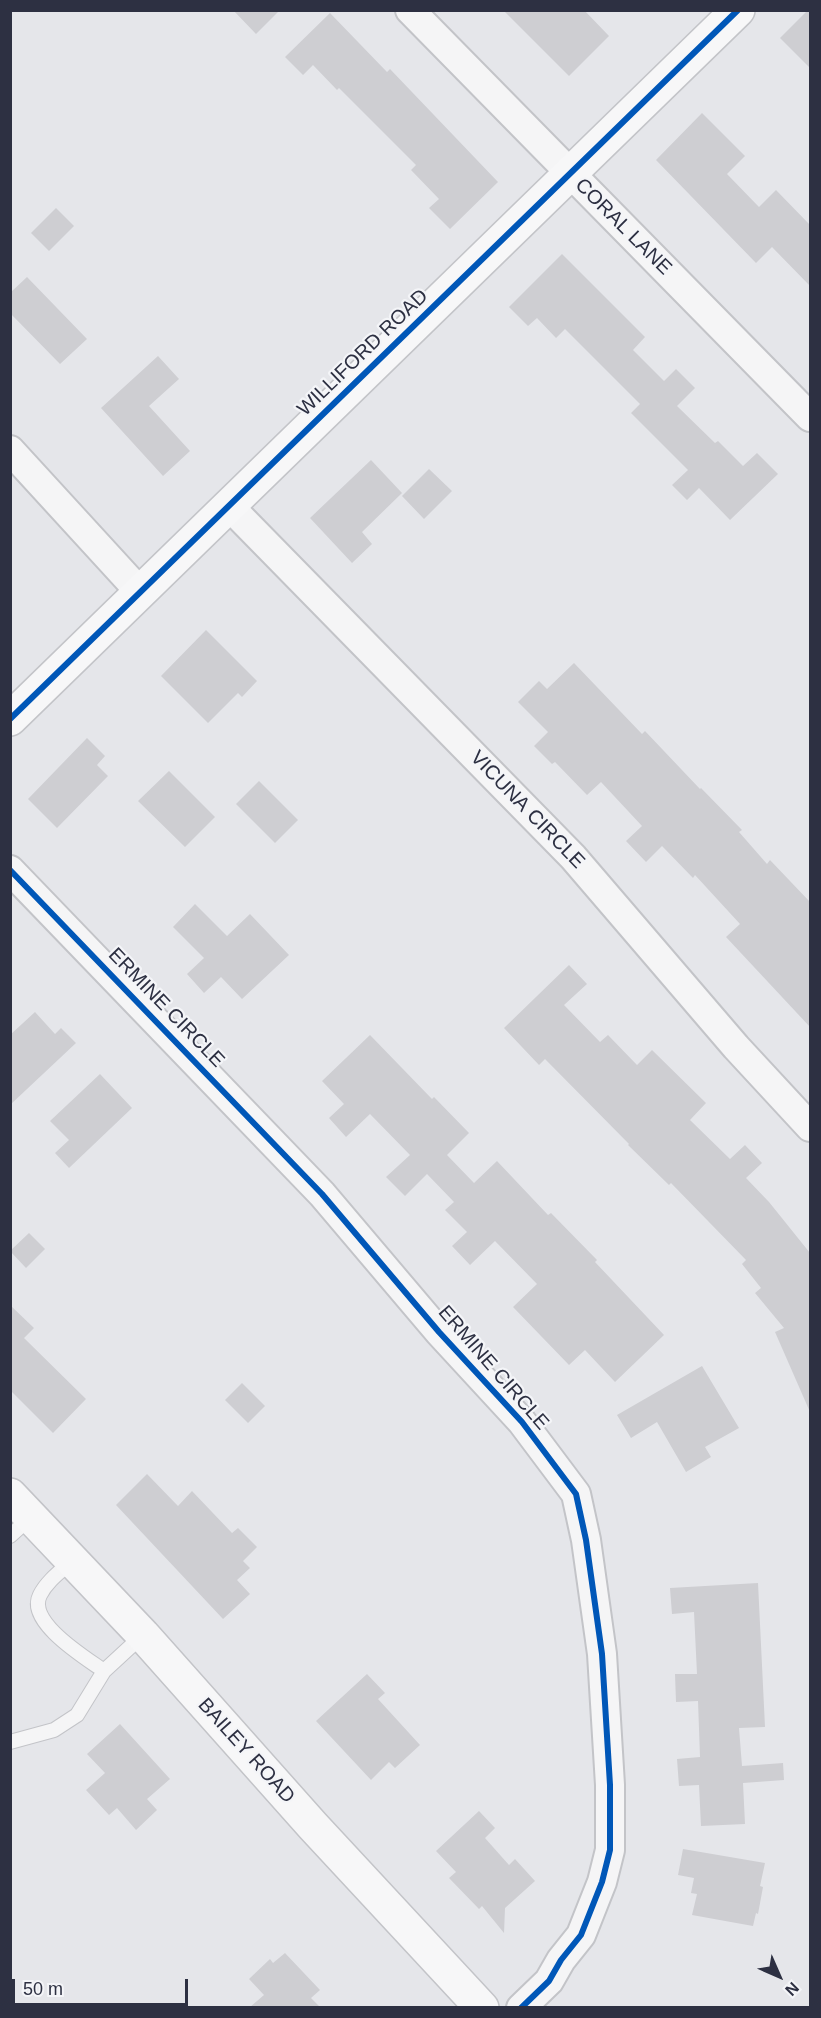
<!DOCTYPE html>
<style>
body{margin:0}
#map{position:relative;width:821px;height:2018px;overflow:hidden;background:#e5e6ea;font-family:Arial,sans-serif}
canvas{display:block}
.frame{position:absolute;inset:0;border:12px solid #2d3042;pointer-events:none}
.north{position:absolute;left:749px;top:1946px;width:60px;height:60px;-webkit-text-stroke:4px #f4f5f8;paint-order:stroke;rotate:135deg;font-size:16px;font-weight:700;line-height:24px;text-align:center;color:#2d3042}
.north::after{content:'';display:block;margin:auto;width:21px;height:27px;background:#2d3042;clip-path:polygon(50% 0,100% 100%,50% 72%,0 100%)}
.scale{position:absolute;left:12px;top:1979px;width:176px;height:27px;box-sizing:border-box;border:3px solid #2d3042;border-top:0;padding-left:8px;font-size:18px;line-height:21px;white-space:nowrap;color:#2d3042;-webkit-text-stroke:4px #f4f5f8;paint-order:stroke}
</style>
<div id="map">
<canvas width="821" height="2018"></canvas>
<div class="frame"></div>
<div class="north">N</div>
<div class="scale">50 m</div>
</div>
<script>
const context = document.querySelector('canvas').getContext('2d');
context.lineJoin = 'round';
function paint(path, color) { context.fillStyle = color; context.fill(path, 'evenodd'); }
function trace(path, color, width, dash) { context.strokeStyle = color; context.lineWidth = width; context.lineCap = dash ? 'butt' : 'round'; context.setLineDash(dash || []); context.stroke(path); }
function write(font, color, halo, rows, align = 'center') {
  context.font = font + ' Arial,sans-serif'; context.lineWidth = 4.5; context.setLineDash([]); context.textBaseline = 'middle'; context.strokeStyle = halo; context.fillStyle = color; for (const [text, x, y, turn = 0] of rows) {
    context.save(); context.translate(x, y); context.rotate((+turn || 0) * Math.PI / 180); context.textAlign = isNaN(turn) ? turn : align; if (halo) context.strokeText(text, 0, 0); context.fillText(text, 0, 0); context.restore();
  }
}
const building = new Path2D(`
 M 233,10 L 280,10 L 256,34 Z
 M 503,10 L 584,10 L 609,36 L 569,76 Z
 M 808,10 L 810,10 L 810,68 L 780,38 Z
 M 330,13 L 387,72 L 390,69 L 498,182 L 450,229 L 429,208 L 439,199 L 411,170 L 416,165 L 339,88 L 337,90 L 313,65 L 303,75 L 285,57 Z
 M 702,113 L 745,156 L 727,174 L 759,207 L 776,190 L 810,225 L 810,286 L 772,247 L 756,263 L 656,160 Z
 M 56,208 L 74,226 L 49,251 L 31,233 Z
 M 562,254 L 645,337 L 633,350 L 664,381 L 676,369 L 695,388 L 677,406 L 715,443 L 718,441 L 743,466 L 757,453 L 778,474 L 730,520 L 699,488 L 687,500 L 672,485 L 688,470 L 631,413 L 640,404 L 565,329 L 556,338 L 537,318 L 528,326 L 509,307 Z
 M 27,277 L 87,339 L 60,364 L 10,313 L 10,293 Z
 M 158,356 L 179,379 L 149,406 L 190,451 L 163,476 L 101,408 Z
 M 371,460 L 402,493 L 362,532 L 372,544 L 352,563 L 310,518 Z
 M 429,469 L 452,491 L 424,519 L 402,496 Z
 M 206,630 L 257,681 L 242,697 L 238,693 L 208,723 L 161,676 Z
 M 574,663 L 642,734 L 645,731 L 700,789 L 701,788 L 742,830 L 739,832 L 767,864 L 770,860 L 810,902 L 810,1027 L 726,937 L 740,924 L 695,875 L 693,878 L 662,846 L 646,862 L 626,841 L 642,826 L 601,782 L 587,795 L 555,762 L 552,764 L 534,746 L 548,732 L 518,702 L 539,681 L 547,689 Z
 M 87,738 L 105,756 L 97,765 L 108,776 L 57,828 L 28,799 Z
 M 169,771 L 215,817 L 185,847 L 138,801 Z
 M 259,781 L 298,820 L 275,843 L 236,804 Z
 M 195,904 L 227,936 L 250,914 L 289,955 L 242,999 L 221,977 L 204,993 L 187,974 L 204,958 L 173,927 Z
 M 569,965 L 587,984 L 564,1005 L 600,1042 L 608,1035 L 637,1065 L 652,1050 L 706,1103 L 690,1120 L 730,1159 L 745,1145 L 762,1163 L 746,1178 L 769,1202 L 810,1253 L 810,1412 L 775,1332 L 784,1328 L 755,1293 L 761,1288 L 742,1264 L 746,1260 L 671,1183 L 669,1185 L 628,1145 L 629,1144 L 545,1059 L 539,1065 L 504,1028 Z
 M 35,1012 L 55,1034 L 61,1028 L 76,1043 L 10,1105 L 10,1035 Z
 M 370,1035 L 432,1099 L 434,1097 L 469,1133 L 447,1155 L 474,1183 L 497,1161 L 548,1215 L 551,1213 L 597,1260 L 595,1262 L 664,1335 L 615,1382 L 585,1350 L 569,1365 L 513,1307 L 537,1284 L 495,1241 L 470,1265 L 452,1246 L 467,1232 L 445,1210 L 454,1202 L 427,1174 L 405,1196 L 386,1177 L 410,1155 L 370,1114 L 346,1137 L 329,1118 L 344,1104 L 322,1081 Z
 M 100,1074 L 132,1108 L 69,1168 L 55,1153 L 69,1140 L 50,1121 Z
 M 29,1233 L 45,1249 L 26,1268 L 10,1251 Z
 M 10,1305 L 34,1328 L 24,1338 L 86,1399 L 53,1433 L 10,1390 Z
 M 702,1366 L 739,1428 L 705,1447 L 711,1457 L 686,1472 L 657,1422 L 631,1438 L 617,1415 Z
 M 242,1383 L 265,1406 L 248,1423 L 225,1400 Z
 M 147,1474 L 178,1506 L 192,1491 L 232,1533 L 238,1528 L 257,1547 L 243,1561 L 250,1568 L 237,1580 L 250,1594 L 223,1619 L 116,1505 Z
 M 758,1583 L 765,1727 L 739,1728 L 742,1766 L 783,1763 L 784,1780 L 743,1783 L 745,1824 L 701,1826 L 699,1785 L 679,1786 L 677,1759 L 700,1757 L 698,1701 L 676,1702 L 675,1674 L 697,1674 L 694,1612 L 672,1614 L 670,1588 Z
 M 367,1674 L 385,1693 L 378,1699 L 420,1745 L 395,1768 L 389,1762 L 371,1780 L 316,1721 Z
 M 120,1724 L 170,1779 L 147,1799 L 157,1810 L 136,1830 L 117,1808 L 109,1815 L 86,1790 L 105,1773 L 87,1754 Z
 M 479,1811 L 495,1828 L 485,1838 L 509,1865 L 515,1859 L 535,1881 L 505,1908 L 504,1933 L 482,1906 L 479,1909 L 449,1878 L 456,1872 L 436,1851 Z
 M 683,1849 L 765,1863 L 760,1886 L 763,1887 L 758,1914 L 756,1913 L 753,1926 L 692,1915 L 697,1894 L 691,1893 L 694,1878 L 678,1875 Z
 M 285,1953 L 320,1990 L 311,1998 L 320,2007 L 250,2007 L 264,1995 L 249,1979 L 270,1959 L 273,1963 Z`);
const lane = new Path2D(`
 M 10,1536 L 31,1517
 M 72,1561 C 61,1571 47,1581 40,1595 C 26,1622 86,1658 104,1671
 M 10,1742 L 54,1730 L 77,1715 L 104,1671 L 143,1635`);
const street = new Path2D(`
 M 410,10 L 810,417
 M 10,450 L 141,593
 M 229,506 L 573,857 L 736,1047 L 810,1127
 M 10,870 L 322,1194 L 439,1332 L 522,1422 L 576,1494 L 586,1540 L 602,1654 L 610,1785 L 610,1850 L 602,1882 L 581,1935 L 561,1960 L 549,1981 L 521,2008`);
const secondary = new Path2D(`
 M 10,719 L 738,10
 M 10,1495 L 143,1635 L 313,1826 L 482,2008`);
const cycleway = new Path2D(`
 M 10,719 L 738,10
 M 10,870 L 322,1194 L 439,1332 L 522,1422 L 576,1494 L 586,1540 L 602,1654 L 610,1785 L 610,1850 L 602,1882 L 581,1935 L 561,1960 L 549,1981 L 521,2008`);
const streetNames = [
 ["CORAL LANE",623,227,45],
 ["WILLIFORD ROAD",363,353,-44],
 ["VICUNA CIRCLE",527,810,46],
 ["ERMINE CIRCLE",166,1008,46],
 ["ERMINE CIRCLE",493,1368,49],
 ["BAILEY ROAD",246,1751,48]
];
paint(building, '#ceced2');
trace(lane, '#c3c4c8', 16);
trace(street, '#c3c4c8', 32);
trace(secondary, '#c3c4c8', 36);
trace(lane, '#f5f5f6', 14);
trace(street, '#f5f5f6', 28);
trace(secondary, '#f7f7f8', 33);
trace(cycleway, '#0057b8', 6);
write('20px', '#2d3042', '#f4f5f8', streetNames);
</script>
